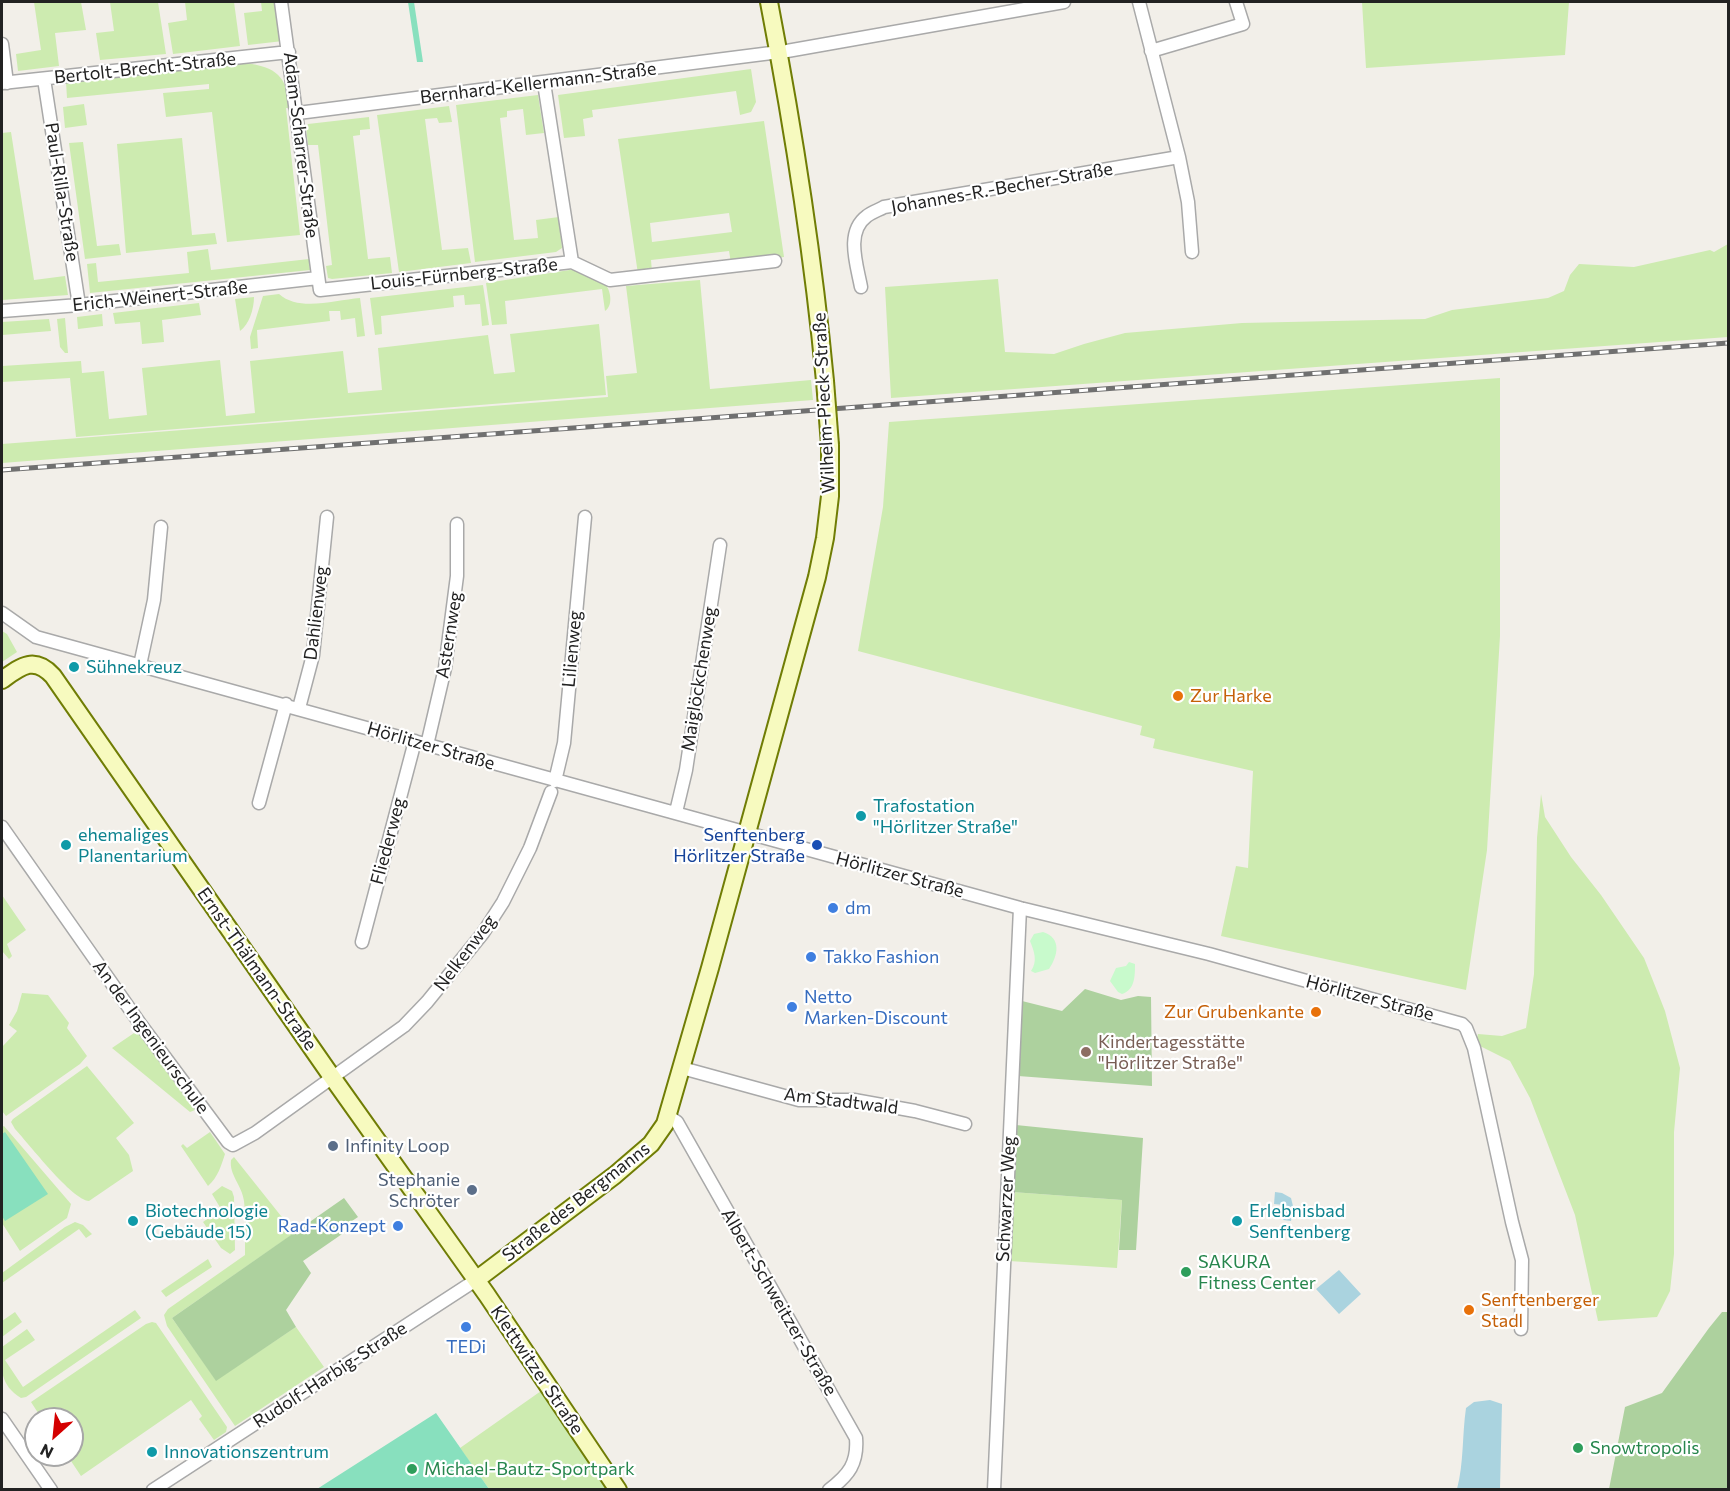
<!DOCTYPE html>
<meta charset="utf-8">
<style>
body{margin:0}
#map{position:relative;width:1730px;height:1491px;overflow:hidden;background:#f2efe9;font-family:Commissioner,sans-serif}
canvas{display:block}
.frame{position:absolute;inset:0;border:3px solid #222;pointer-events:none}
.north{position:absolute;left:24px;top:1407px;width:60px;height:60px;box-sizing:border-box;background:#fff;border:2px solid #a7a7a7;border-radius:50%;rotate:207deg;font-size:16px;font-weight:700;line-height:24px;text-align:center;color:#222}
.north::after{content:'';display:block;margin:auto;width:21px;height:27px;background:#d40000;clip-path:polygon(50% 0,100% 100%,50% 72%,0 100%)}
</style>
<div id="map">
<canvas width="1730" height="1491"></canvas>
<div class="frame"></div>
<div class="north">N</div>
</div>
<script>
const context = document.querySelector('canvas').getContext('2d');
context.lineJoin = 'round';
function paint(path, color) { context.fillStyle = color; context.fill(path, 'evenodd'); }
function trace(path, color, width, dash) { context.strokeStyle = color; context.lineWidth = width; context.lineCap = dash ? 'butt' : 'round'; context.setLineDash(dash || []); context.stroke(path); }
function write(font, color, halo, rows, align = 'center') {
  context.font = font + ' Commissioner,sans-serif'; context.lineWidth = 4.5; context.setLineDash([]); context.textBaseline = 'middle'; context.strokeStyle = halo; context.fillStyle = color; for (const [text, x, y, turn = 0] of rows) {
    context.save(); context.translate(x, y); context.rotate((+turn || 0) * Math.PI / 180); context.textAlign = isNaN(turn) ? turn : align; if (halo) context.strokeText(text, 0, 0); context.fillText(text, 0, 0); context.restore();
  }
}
const grass = new Path2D(`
 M 34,2 L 81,2 L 86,30 L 55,33 L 59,66 L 18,71 L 16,54 L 41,50 Z
 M 110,2 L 158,2 L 166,54 L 100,60 L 96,33 L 114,31 Z
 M 185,2 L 234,2 L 240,46 L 173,54 L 168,23 L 187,20 Z
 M 261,2 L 276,2 L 283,41 L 248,45 L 244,13 L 262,11 Z
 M 1362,2 L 1569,2 L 1565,55 L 1366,68 Z
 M 245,63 C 277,67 286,76 291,108 L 286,108 L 300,235 L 227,242 L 212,112 L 166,117 L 163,93 L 209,89 L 209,84 L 67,98 L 66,82 Z
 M 751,69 L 756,102 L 751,112 L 740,115 L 736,91 L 592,110 L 593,117 L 583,119 L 585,136 L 564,138 L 558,95 Z
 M 538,95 L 544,133 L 526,135 L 523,109 L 507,111 L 507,117 L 500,118 L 514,240 L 538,238 L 536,220 L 559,217 L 562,248 L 556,252 L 475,262 L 456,105 Z
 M 84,104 L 87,125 L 65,128 L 63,107 Z
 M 449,106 L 452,122 L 439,123 L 437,118 L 425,119 L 442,250 L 468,248 L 471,263 L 399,272 L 377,115 Z
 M 369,117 L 370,129 L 360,130 L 360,135 L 353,136 L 368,259 L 390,257 L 392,273 L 332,279 L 328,278 L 326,266 L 332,265 L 318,145 L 308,145 L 306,127 L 308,124 Z
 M 764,121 L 784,257 L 731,263 L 729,251 L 651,260 L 652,272 L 638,274 L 618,139 ZM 729,213 L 732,232 L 652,242 L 650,223 Z
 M 11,132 L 34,280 L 65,276 L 68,295 L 2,300 L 2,133 Z
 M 182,138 L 192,235 L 215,233 L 217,244 L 126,253 L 117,144 Z
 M 83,142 L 97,246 L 119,244 L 121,255 L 85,259 L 69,143 Z
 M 1728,244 L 1728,337 L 891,398 L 885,287 L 998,279 L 1005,352 L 1054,354 L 1084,344 L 1125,333 L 1242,323 L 1425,319 L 1452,310 L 1548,298 L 1564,291 L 1570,275 L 1579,264 L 1634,267 L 1710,250 L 1714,252 Z
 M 208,249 L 211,270 L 309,259 L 310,270 L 90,293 L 87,264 L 96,263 L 98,282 L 189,273 L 187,252 Z
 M 576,269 L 606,285 C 611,292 613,306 605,311 L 602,289 L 505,301 L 507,324 L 492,325 L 486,283 Z
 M 700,280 L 710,389 L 811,380 L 813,400 L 2,463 L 2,444 L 608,397 L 606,376 L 637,373 L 626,286 Z
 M 483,285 L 489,325 L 482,326 L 480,304 L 465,305 L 464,295 L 453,296 L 454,307 L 381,316 L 382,334 L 375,335 L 370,298 Z
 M 279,294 C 299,312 335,300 360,298 L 365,336 L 357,337 L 355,318 L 341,320 L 340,311 L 329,311 L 330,321 L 257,330 L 258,348 L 251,349 L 250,337 L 263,296 Z
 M 254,297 C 254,309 249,325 240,331 L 235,299 Z
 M 199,303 L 201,315 L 162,320 L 164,342 L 142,344 L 140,322 L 115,324 L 113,313 Z
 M 102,314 L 103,326 L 78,329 L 77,317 Z
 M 65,318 L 68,353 L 65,353 L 60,347 L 57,319 Z
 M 49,319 L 51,331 L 2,335 L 2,322 Z
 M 599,324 L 606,395 L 76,437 L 70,378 L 2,382 L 2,366 L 81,361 L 82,373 L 104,371 L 109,419 L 147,415 L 142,368 L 220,360 L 226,416 L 255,413 L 250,361 L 343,351 L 348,393 L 382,390 L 378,348 L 488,335 L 494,374 L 515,372 L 510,334 Z
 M 1500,378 L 1500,636 L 1487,850 L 1466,990 L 1221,936 L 1236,866 L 1248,868 L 1253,771 L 1153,748 L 1155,739 L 1140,735 L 1142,726 L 858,651 L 883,507 L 889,422 Z
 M 2,631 L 7,634 L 17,652 L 2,662 Z
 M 1541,794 L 1545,817 L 1571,857 L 1601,895 L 1644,958 L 1665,1011 L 1680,1068 L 1674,1132 L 1674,1254 L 1670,1291 L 1657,1317 L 1598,1321 L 1575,1215 L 1530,1098 L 1510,1061 L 1480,1046 L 1477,1038 L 1478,1034 L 1502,1036 L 1526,1028 L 1534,974 L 1537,838 Z
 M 2,895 L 26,930 L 7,944 L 12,956 L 9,959 L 2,951 Z
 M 22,993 L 48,995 L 69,1023 L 67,1028 L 87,1056 L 80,1064 L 6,1116 L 2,1111 L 2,1047 L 17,1031 L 9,1025 L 17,1011 Z
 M 137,1031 L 195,1110 L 190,1112 L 112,1048 Z
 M 87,1066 L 134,1123 L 116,1138 L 129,1155 L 133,1171 L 89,1201 C 72,1200 29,1144 15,1129 L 11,1122 L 13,1119 Z
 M 4,1126 L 71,1204 L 67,1218 L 20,1251 L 2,1223 L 2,1127 Z
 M 210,1132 L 225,1154 C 221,1166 218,1177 208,1186 L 181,1146 L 183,1144 L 187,1148 Z
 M 234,1157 L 281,1216 L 289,1221 L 306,1225 L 172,1318 L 216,1380 L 296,1327 L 324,1367 L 235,1426 L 167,1326 L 164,1315 L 168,1309 L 245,1255 C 245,1237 246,1218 244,1201 C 242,1185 229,1175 231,1160 Z
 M 222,1186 L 232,1191 L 234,1197 L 235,1250 L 230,1254 L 221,1248 L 203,1222 L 221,1209 L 212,1194 Z
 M 1012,1192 L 1122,1200 L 1117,1268 L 1009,1261 Z
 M 75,1222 L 83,1225 L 92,1234 L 86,1238 L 79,1229 L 2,1283 L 2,1273 L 65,1227 Z
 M 208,1259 L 212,1267 L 166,1297 L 161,1291 Z
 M 135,1310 L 141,1318 L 26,1397 L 21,1398 C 0,1385 1,1369 2,1347 L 27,1329 L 35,1340 L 5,1360 L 23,1387 Z
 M 15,1312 L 22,1322 L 2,1337 L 2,1321 Z
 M 152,1322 L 156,1323 L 227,1427 L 226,1432 L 214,1440 L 199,1419 L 202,1416 L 191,1400 L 81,1476 L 67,1455 L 72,1455 L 72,1419 L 42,1419 L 31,1402 L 146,1324 Z
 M 541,1391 L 608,1489 L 489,1489 L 460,1448 Z`);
const forest = new Path2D(`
 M 1085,989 L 1121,1000 L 1138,996 L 1151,997 L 1152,1086 L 1018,1076 L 1022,1001 L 1062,1011 Z
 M 1016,1125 L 1143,1138 L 1136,1250 L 1119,1250 L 1122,1200 L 1012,1192 Z
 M 344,1198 L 358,1217 L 343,1227 L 345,1232 L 303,1261 L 311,1273 L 286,1310 L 296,1327 L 216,1381 L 172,1318 Z
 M 1722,1312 L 1728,1312 L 1728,1489 L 1609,1489 L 1625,1407 L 1662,1393 L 1709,1328 Z`);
const park = new Path2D(`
 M 1043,932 C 1062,938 1058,956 1049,969 L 1035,973 L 1031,971 C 1038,961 1034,951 1030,941 L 1034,934 Z
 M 1129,962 L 1135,964 C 1135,976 1135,990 1122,994 L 1118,992 L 1110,981 L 1116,968 L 1126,966 Z`);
const pitch = new Path2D(`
 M 408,2 L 414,2 L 423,62 L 417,62 Z
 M 5,1132 L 48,1194 L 5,1221 L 2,1216 L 2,1134 Z
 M 436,1413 L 489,1489 L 317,1489 Z`);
const water = new Path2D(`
 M 1275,1192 L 1282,1193 L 1291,1198 L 1293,1206 L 1291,1221 L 1283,1220 L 1284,1205 L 1274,1204 Z
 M 1339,1270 L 1361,1294 L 1339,1314 L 1316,1289 Z
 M 1490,1400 L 1502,1404 L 1500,1489 L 1457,1489 C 1464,1463 1462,1435 1466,1408 L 1474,1402 Z`);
const minor = new Path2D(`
 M 281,2 L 320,290 L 572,262
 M 2,44 L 7,83
 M 1151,51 L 1243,24 L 1236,2
 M 44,79 L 79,305
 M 2,83 L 289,52
 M 544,83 L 572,262
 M 298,113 L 787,51 L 1064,2
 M 1179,157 L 1188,202 L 1192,252
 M 572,262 L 610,280 L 775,261
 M 861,287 C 857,265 845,232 867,216 C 872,212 879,210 884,207 L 1179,157 L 1139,2
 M 2,311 L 79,305 L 318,278
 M 2,613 L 36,637 L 1020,908 L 1209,954 L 1462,1024 L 1466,1028 L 1474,1048 L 1512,1222 L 1522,1260 L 1521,1329
 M 140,665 L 154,600 L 161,527
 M 299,708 L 313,655 L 327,517
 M 427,745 L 445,668 L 457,576 L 457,524
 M 555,781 L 564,743 L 585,517
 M 259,803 L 286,704
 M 676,812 L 686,770 L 720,545
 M 2,827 L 141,1025 L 228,1142 L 233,1145 L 255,1133 L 404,1026 L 427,1002 L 483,933 L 503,902 L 530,848 L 551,792
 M 362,942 L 415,741
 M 682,1068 L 799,1100 L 854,1100 L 915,1111 L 965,1124
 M 668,1116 L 677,1122 L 856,1438 C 858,1463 849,1475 829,1490
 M 2,1419 L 51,1490
 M 153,1490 L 476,1280
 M 994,1490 L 1020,908`);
const secondary = new Path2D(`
 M 769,2 C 793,127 813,254 825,381
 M 2,680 C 20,667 34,655 53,676 L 332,1077 L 487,1295 L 618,1490
 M 476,1280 L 615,1175 L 651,1144 L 665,1124 L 710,968 L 817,577 L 825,538 L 830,496 L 830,445`);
const rail = new Path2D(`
 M 2,470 L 1728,343`);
const secondaryBridge = new Path2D(`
 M 825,381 L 830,445`);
const markers = [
 [74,667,6,"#0f9aa8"],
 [1178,696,6,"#e8710a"],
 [861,816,6,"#0f9aa8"],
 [66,845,6,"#0f9aa8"],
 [817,845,6,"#1a4fb4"],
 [833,908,6,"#3f7fe0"],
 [811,957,6,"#3f7fe0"],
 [792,1007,6,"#3f7fe0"],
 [1316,1012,6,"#e8710a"],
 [1086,1052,6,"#8d6e63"],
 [333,1146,6,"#5c6f8a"],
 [472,1190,6,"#5c6f8a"],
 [133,1221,6,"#0f9aa8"],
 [1237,1221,6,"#0f9aa8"],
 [398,1226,6,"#3f7fe0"],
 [1186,1272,6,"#2e9e5b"],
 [1469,1310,6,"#e8710a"],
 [466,1327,6,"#3f7fe0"],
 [1578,1448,6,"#2e9e5b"],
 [152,1452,6,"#0f9aa8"],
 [412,1469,6,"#2e9e5b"]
];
const streetNames = [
 ["Bertolt-Brecht-Straße",145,68,-6],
 ["Bernhard-Kellermann-Straße",538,83,-7],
 ["Adam-Scharrer-Straße",301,145,83],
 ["Johannes-R.-Becher-Straße",1002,188,-10],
 ["Paul-Rilla-Straße",62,192,81],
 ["Louis-Fürnberg-Straße",464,274,-6],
 ["Erich-Weinert-Straße",160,296,-6],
 ["Wilhelm-Pieck-Straße",824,403,-93],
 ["Dahlienweg",316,613,-83],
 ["Asternweg",449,635,-81],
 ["Lilienweg",572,649,-85],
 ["Maiglöckchenweg",699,679,-81],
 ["Hörlitzer Straße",431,746,16],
 ["Fliederweg",388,841,-75],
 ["Hörlitzer Straße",900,875,15],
 ["Nelkenweg",465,953,-53],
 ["Ernst-Thälmann-Straße",257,969,55],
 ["Hörlitzer Straße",1370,998,15],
 ["An der Ingenieurschule",151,1037,54],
 ["Am Stadtwald",841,1101,7],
 ["Schwarzer Weg",1006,1199,-87],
 ["Straße des Bergmanns",576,1202,-38],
 ["Albert-Schweitzer-Straße",779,1302,60],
 ["Klettwitzer Straße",537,1370,56],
 ["Rudolf-Harbig-Straße",330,1375,-33]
];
const cultureNames = [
 ["Sühnekreuz",86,667],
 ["Trafostation",873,806],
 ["\"Hörlitzer Straße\"",873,827],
 ["ehemaliges",78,835],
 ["Planentarium",78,856],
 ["Biotechnologie",145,1211],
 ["(Gebäude 15)",145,1232],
 ["Erlebnisbad",1249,1211],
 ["Senftenberg",1249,1232],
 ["Innovationszentrum",164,1452]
];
const foodNames = [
 ["Zur Harke",1190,696],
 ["Zur Grubenkante",1304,1012,"right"],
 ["Senftenberger",1481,1300],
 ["Stadl",1481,1321]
];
const transitNames = [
 ["Senftenberg",805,835],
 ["Hörlitzer Straße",805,856]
];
const shopNames = [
 ["dm",845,908],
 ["Takko Fashion",823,957],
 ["Netto",804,997],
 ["Marken-Discount",804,1018],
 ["Rad-Konzept",386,1226,"right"],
 ["TEDi",466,1347,"center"]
];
const educationNames = [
 ["Kindertagesstätte",1098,1042],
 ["\"Hörlitzer Straße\"",1098,1063]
];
const serviceNames = [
 ["Infinity Loop",345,1146],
 ["Stephanie",460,1180,"right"],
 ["Schröter",460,1201,"right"]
];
const leisureNames = [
 ["SAKURA",1198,1262],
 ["Fitness Center",1198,1283],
 ["Snowtropolis",1590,1448],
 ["Michael-Bautz-Sportpark",424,1469]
];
paint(grass, '#cdebb0');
paint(forest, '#add19e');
paint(park, '#c8facc');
paint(pitch, '#88e0be');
paint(water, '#aad3df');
trace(minor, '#a9a9a9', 15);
trace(secondary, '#707d05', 20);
trace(minor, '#fff', 12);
trace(secondary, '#f7fabf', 16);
trace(rail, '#707070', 5);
trace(rail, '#fff', 3, [9]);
trace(secondaryBridge, '#707d05', 20, []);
trace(secondaryBridge, '#f7fabf', 16);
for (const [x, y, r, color] of markers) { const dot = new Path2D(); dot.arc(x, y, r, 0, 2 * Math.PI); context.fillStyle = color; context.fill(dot); trace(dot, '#fff', 2); }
write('18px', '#222', '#fff', streetNames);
write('18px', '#0d838f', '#fff', cultureNames, 'left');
write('18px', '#c56008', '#fff', foodNames, 'left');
write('18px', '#164399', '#fff', transitNames, 'right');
write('18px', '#366cbe', '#fff', shopNames, 'left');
write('18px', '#785e54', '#fff', educationNames, 'left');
write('18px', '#4e5e75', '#fff', serviceNames, 'left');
write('18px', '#27864d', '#fff', leisureNames, 'left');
</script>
